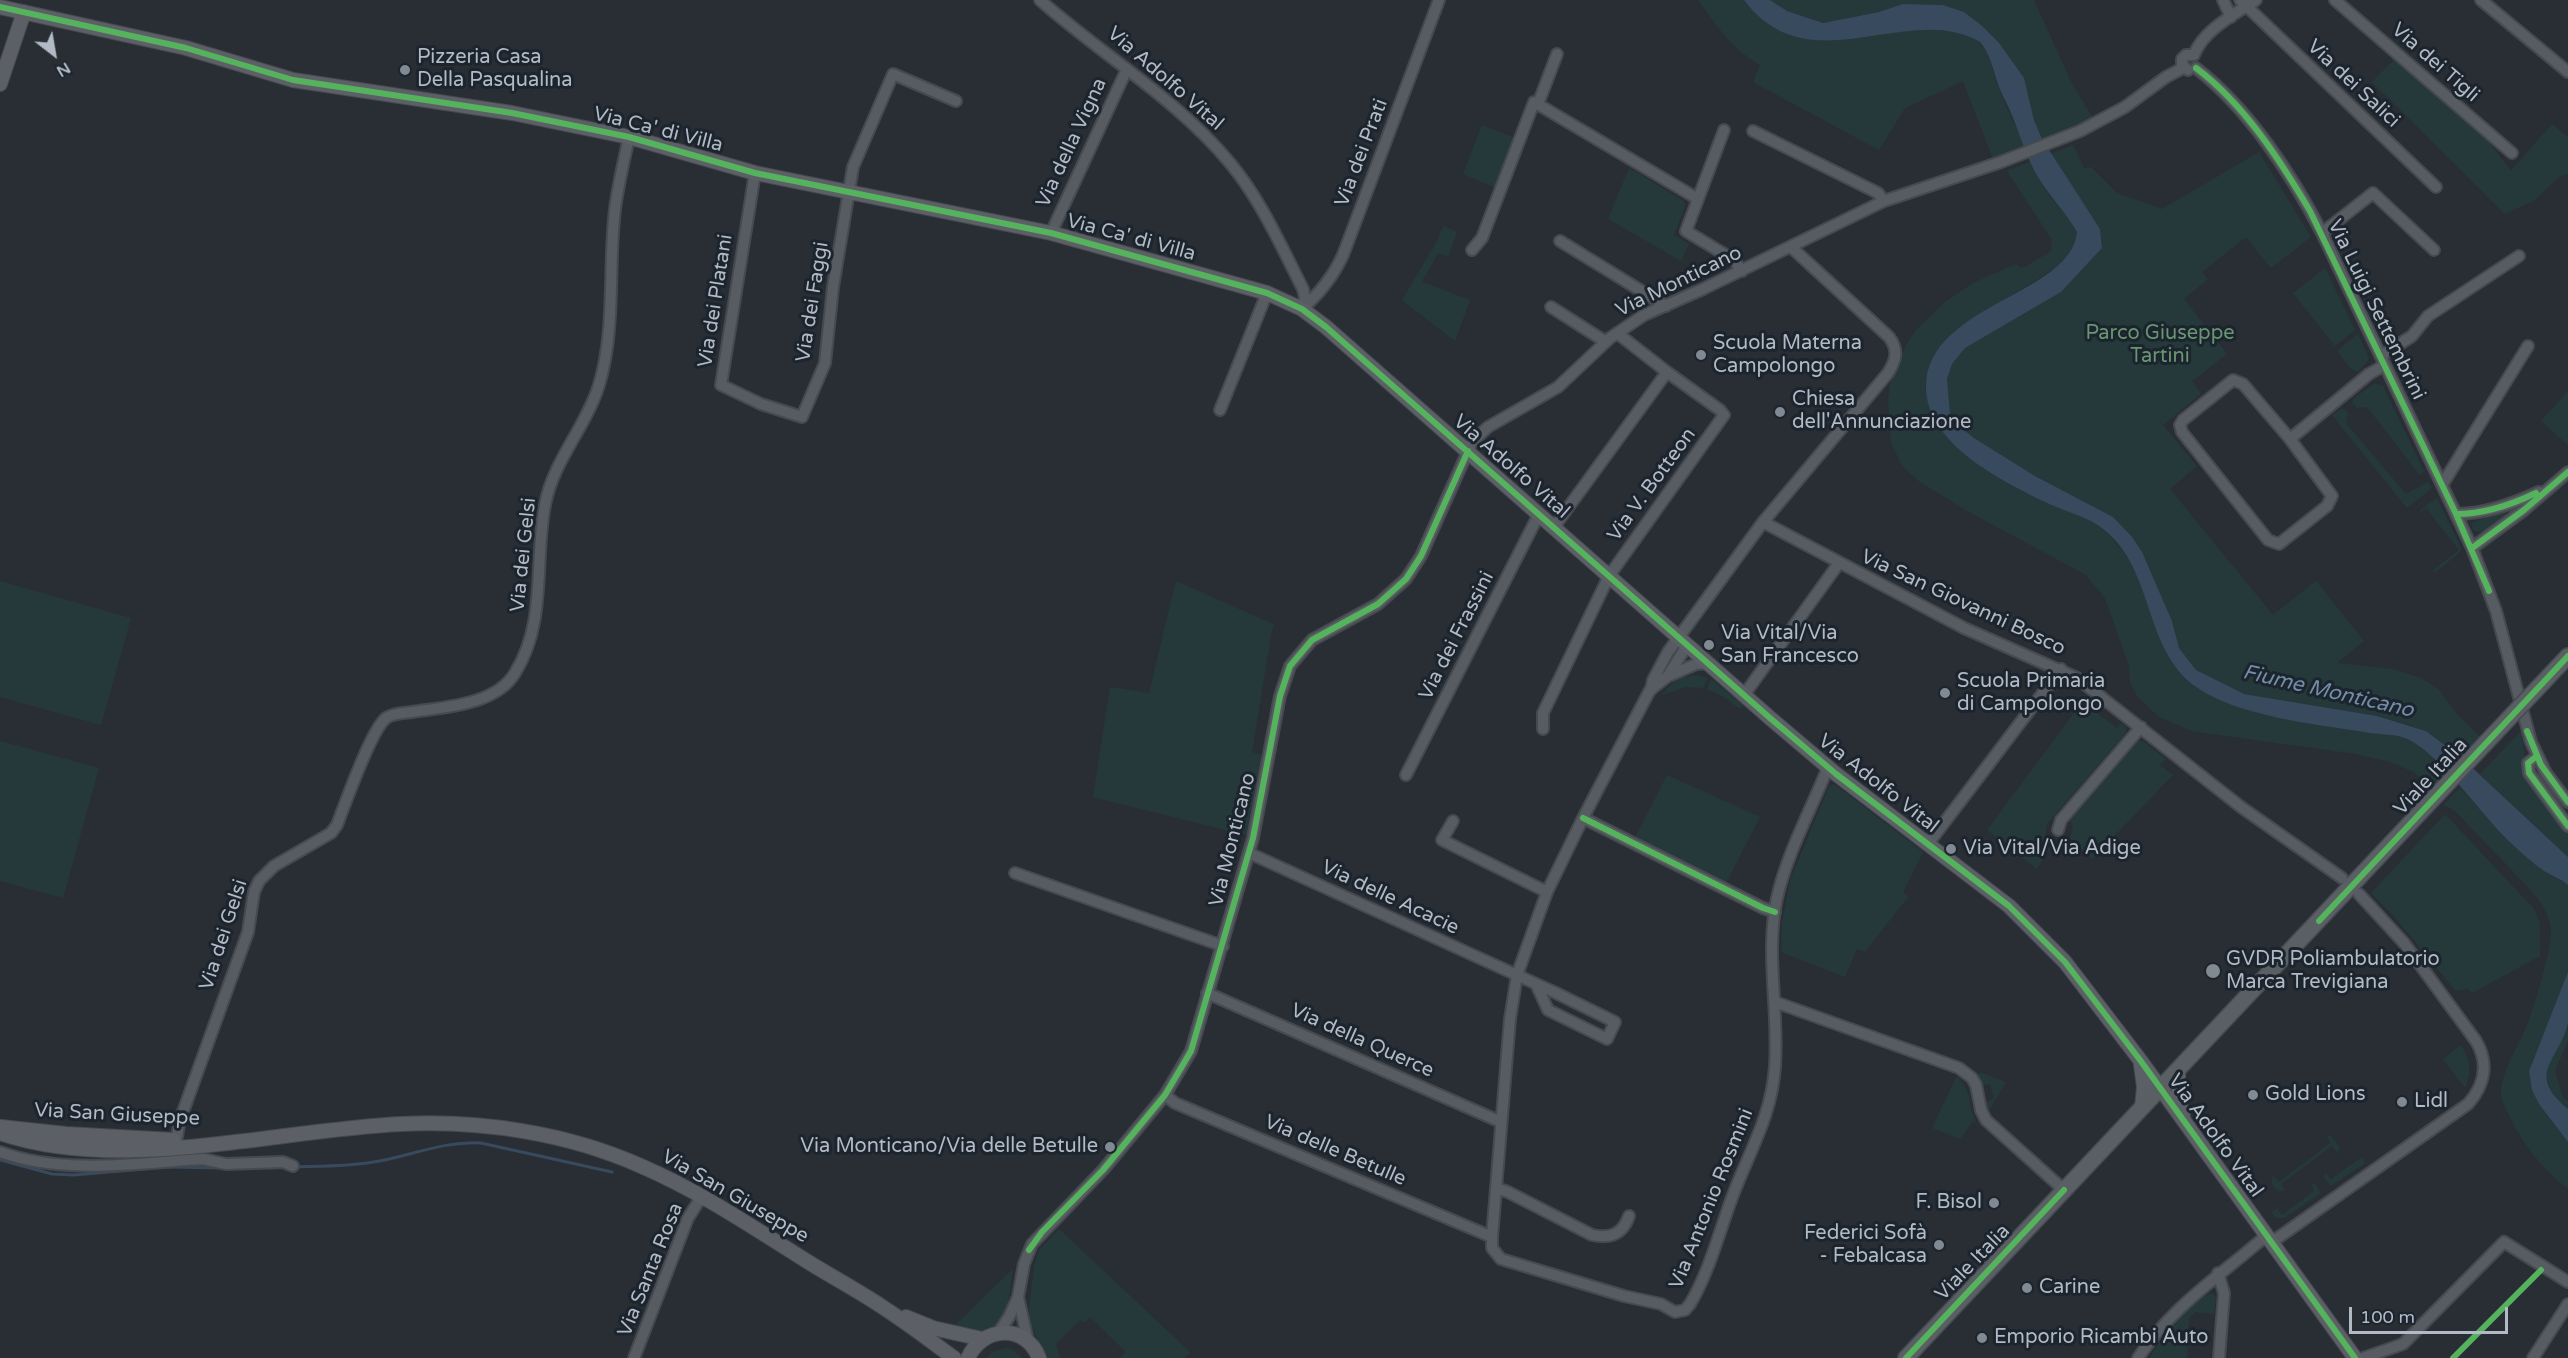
<!DOCTYPE html>
<meta charset="utf-8">
<style>
body{margin:0}
#map{position:relative;width:2568px;height:1358px;overflow:hidden;background:#282e34;font-family:"Varela Round",sans-serif}
canvas{display:block}
.north{position:absolute;left:24px;top:24px;width:60px;height:60px;-webkit-text-stroke:4px #1c242e;paint-order:stroke;rotate:149deg;font-size:16px;font-weight:700;line-height:24px;text-align:center;color:#b1bac5}
.north::after{content:'';display:block;margin:auto;width:21px;height:27px;background:#b1bac5;clip-path:polygon(50% 0,100% 100%,50% 72%,0 100%)}
.scale{position:absolute;left:2349px;top:1307px;width:159px;height:27px;box-sizing:border-box;border:3px solid #b1bac5;border-top:0;padding-left:8px;font-size:18px;line-height:21px;white-space:nowrap;color:#b1bac5;-webkit-text-stroke:4px #1c242e;paint-order:stroke}
</style>
<div id="map">
<canvas width="2568" height="1358"></canvas>
<div class="north">N</div>
<div class="scale">100 m</div>
</div>
<script>
const context = document.querySelector('canvas').getContext('2d');
context.lineJoin = 'round';
function paint(path, color) { context.fillStyle = color; context.fill(path, 'evenodd'); }
function trace(path, color, width, dash) { context.strokeStyle = color; context.lineWidth = width; context.lineCap = dash ? 'butt' : 'round'; context.setLineDash(dash || []); context.stroke(path); }
function write(font, color, halo, rows, align = 'center') {
  context.font = font + ' "Varela Round",sans-serif'; context.lineWidth = 6; context.setLineDash([]); context.textBaseline = 'middle'; context.strokeStyle = halo; context.fillStyle = color; for (const [text, x, y, turn = 0] of rows) {
    context.save(); context.translate(x, y); context.rotate((+turn || 0) * Math.PI / 180); context.textAlign = isNaN(turn) ? turn : align; if (halo) context.strokeText(text, 0, 0); context.fillText(text, 0, 0); context.restore();
  }
}
const green = new Path2D(`
 M 1698,0 L 1744,0 C 1753,13 1762,17 1776,24 C 1840,57 1904,0 1963,31 C 1969,35 1976,39 1981,44 C 1991,56 1993,72 1998,87 C 2006,106 2016,126 2024,146 L 1993,159 L 1963,81 L 1905,108 L 1879,150 L 1753,82 L 1760,65 C 1733,50 1716,25 1698,0 Z
 M 1770,0 L 2034,0 L 2072,84 L 2093,118 L 2042,139 L 2034,120 L 2024,78 L 1981,25 L 1964,12 L 1943,5 L 1904,4 L 1879,12 L 1823,23 L 1787,11 Z
 M 2394,60 L 2490,143 L 2511,171 L 2552,124 L 2568,137 L 2568,173 L 2559,177 L 2535,200 L 2505,214 L 2372,82 Z
 M 1482,125 L 1515,138 L 1496,188 L 1463,174 Z
 M 2073,145 L 2084,168 L 2091,167 L 2117,193 L 2162,209 L 2259,152 L 2311,237 L 2271,268 L 2246,237 L 2202,272 L 2208,279 L 2184,299 L 2227,354 L 2192,381 L 2201,394 L 2163,425 L 2197,466 L 2170,489 L 2273,615 L 2316,581 L 2364,641 L 2337,663 L 2392,669 L 2421,678 L 2438,689 L 2457,714 L 2481,738 L 2462,758 L 2426,731 L 2406,724 L 2377,716 L 2244,694 L 2196,670 L 2179,648 L 2172,621 L 2150,571 L 2113,517 L 2035,476 L 1974,438 L 1959,426 L 1950,413 L 1947,379 L 1952,364 L 1965,348 L 2061,292 L 2102,248 L 2100,229 L 2050,154 Z
 M 2030,162 C 2037,177 2047,192 2057,205 C 2063,213 2075,222 2077,232 C 2080,245 2065,260 2057,267 C 2035,281 2013,294 1991,307 C 1977,316 1961,324 1950,336 C 1885,400 1965,461 2020,490 C 2047,504 2094,515 2112,538 C 2123,550 2133,565 2140,580 C 2157,617 2159,666 2199,689 C 2246,716 2303,722 2356,731 C 2373,734 2393,732 2409,740 C 2423,746 2435,762 2447,772 L 2432,791 L 2414,772 L 2390,762 L 2356,754 L 2191,731 L 2158,716 L 2137,696 L 2130,682 L 2129,666 L 2105,598 L 2086,575 L 1969,512 L 1920,482 L 1903,467 L 1891,443 L 1888,401 L 1890,385 L 1906,345 L 1917,329 L 1945,302 L 1973,283 L 2016,264 L 2020,268 L 2025,267 L 2051,251 L 2052,240 L 2007,171 Z
 M 1629,168 L 1684,201 L 1685,207 L 1674,235 L 1689,244 L 1681,261 L 1608,219 Z
 M 1443,226 L 1457,232 L 1448,256 L 1438,253 L 1422,282 L 1470,300 L 1455,341 L 1402,300 L 1436,243 Z
 M 2325,268 L 2355,330 L 2335,346 L 2293,293 Z
 M 2358,334 L 2369,359 L 2358,372 L 2351,369 L 2337,351 Z
 M 2375,383 L 2383,386 L 2423,469 L 2424,472 L 2420,475 L 2367,407 L 2357,408 L 2352,403 L 2354,398 Z
 M 2568,391 L 2568,445 L 2541,421 Z
 M 2340,409 L 2344,409 L 2348,413 L 2346,423 L 2406,494 L 2428,482 L 2432,488 L 2407,508 L 2332,415 Z
 M 2437,498 L 2462,550 L 2435,573 L 2433,570 L 2459,550 L 2426,508 L 2420,513 L 2420,510 Z
 M 2500,512 L 2506,513 L 2505,517 L 2482,532 L 2473,531 L 2472,523 Z
 M 0,581 L 131,618 L 101,725 L 0,697 Z
 M 1176,581 L 1275,625 L 1272,630 L 1252,752 L 1262,755 L 1246,835 L 1093,797 L 1110,687 L 1149,693 Z
 M 1697,675 L 1708,678 L 1703,688 L 1686,687 L 1662,695 C 1671,681 1681,677 1697,675 Z
 M 1711,679 L 1742,704 L 1742,708 L 1738,708 L 1726,698 L 1707,689 Z
 M 2089,693 L 2084,703 L 2117,728 L 2121,723 L 2126,727 L 2126,733 L 2047,824 L 2045,836 L 2053,844 L 2037,869 L 1987,830 Z
 M 2522,730 L 2525,763 L 2568,829 L 2568,857 L 2480,774 Z
 M 2138,740 L 2143,741 L 2166,759 L 2160,765 L 2173,775 L 2092,859 L 2070,838 L 2073,829 L 2070,819 Z
 M 0,741 L 99,768 L 63,898 L 0,881 Z
 M 1667,775 L 1760,817 L 1725,885 L 1635,838 Z
 M 1834,784 L 1923,852 L 1903,892 L 1908,897 L 1865,952 L 1857,949 L 1845,977 L 1783,953 L 1781,949 L 1782,923 L 1790,880 L 1829,786 Z
 M 2460,788 L 2511,843 L 2544,871 L 2568,885 L 2568,972 L 2559,1000 L 2532,1061 L 2539,1104 L 2568,1142 L 2568,1189 C 2542,1168 2523,1145 2509,1115 C 2506,1108 2501,1101 2501,1094 C 2501,1072 2517,1049 2525,1030 C 2532,1014 2552,949 2551,933 C 2551,915 2539,899 2527,886 L 2454,810 L 2443,805 Z
 M 2445,814 L 2534,909 L 2540,923 L 2540,956 L 2472,993 L 2467,988 L 2459,991 L 2455,990 L 2391,913 L 2371,893 Z
 M 2568,1023 L 2568,1041 L 2555,1071 L 2563,1098 L 2568,1101 L 2568,1109 C 2530,1077 2553,1059 2568,1023 Z
 M 2461,1045 C 2470,1059 2472,1072 2465,1088 L 2443,1059 Z
 M 1980,1072 L 2006,1082 L 1987,1114 L 1985,1102 L 1994,1099 L 1990,1084 L 1982,1086 L 1978,1076 Z
 M 1957,1076 C 1975,1095 1966,1105 1977,1123 L 1973,1121 L 1960,1139 L 1932,1128 Z
 M 2327,1136 L 2331,1136 L 2340,1147 L 2337,1153 L 2332,1146 L 2281,1184 L 2285,1190 L 2277,1191 L 2271,1183 L 2273,1176 L 2279,1182 L 2330,1143 Z
 M 2362,1157 L 2365,1163 L 2331,1186 L 2324,1177 L 2325,1173 L 2331,1179 Z
 M 2311,1183 L 2315,1184 L 2321,1193 L 2284,1218 L 2277,1218 L 2271,1213 L 2277,1208 L 2282,1215 L 2314,1191 Z
 M 1059,1229 L 1190,1352 L 1185,1358 L 1120,1358 L 1126,1352 L 1090,1317 L 1084,1323 L 1080,1320 L 1056,1344 L 1060,1358 L 1046,1358 L 1031,1325 L 1029,1309 L 1034,1267 L 1039,1250 Z
 M 1013,1269 C 1010,1289 1010,1326 986,1332 C 976,1334 962,1329 952,1328 Z
 M 2212,1293 L 2216,1298 L 2214,1314 L 2195,1312 L 2189,1317 L 2187,1358 L 2149,1358 C 2160,1341 2193,1298 2212,1293 Z
 M 1006,1348 L 1013,1350 L 1022,1358 L 986,1358 L 992,1352 Z`);
const water = new Path2D(`
 M 1744,0 L 1770,0 L 1787,11 L 1823,23 L 1879,12 L 1903,4 L 1943,5 L 1964,12 L 1981,25 L 1999,43 L 2024,78 L 2034,120 L 2042,139 L 2100,229 L 2102,248 L 2061,292 L 1965,348 L 1952,364 L 1947,379 L 1950,413 L 1959,426 L 1974,438 L 2035,476 L 2113,517 L 2132,537 L 2142,552 L 2172,621 L 2179,648 L 2196,670 L 2244,694 L 2377,716 L 2426,731 L 2462,758 L 2568,857 L 2568,885 C 2561,879 2552,876 2544,871 C 2533,863 2521,853 2511,843 C 2484,818 2438,752 2407,739 C 2393,733 2378,735 2364,732 C 2313,724 2238,716 2196,687 C 2143,650 2155,569 2103,529 C 2090,518 2070,513 2054,506 C 2008,485 1923,444 1926,384 C 1930,304 2072,294 2077,232 C 2065,211 2047,194 2035,172 C 2025,153 2019,132 2011,113 C 2007,103 2001,94 1998,84 C 1993,70 1990,53 1980,42 C 1908,0 1809,87 1744,0 Z
 M 2568,972 C 2568,988 2568,1008 2568,1023 C 2559,1061 2525,1073 2568,1109 L 2568,1142 L 2539,1104 L 2532,1090 L 2529,1071 Z`);
const stream = new Path2D(`
 M 0,1160 L 52,1174 L 74,1175 L 145,1169
 M 167,1167 L 223,1168
 M 296,1167 C 325,1166 356,1166 385,1160 C 418,1153 447,1141 481,1143 L 612,1172
 M 269,1168 L 286,1167`);
const street = new Path2D(`
 M 1040,0 C 1102,55 1176,98 1230,163 C 1261,200 1281,246 1303,289 L 1305,298 L 1302,309
 M 2223,0 L 2231,17
 M 2240,0 L 2436,187
 M 2335,0 L 2512,153
 M 2481,0 L 2568,72
 M 2194,55 C 2203,30 2235,14 2256,0
 M 2196,68 C 2248,108 2292,175 2322,233 L 2472,548 L 2496,611 L 2531,742 L 2546,773 L 2568,802
 M 2188,70 L 2182,65 L 2182,59 L 2186,55 L 2194,55
 M 1538,104 L 1557,54
 M 1724,130 L 1686,231 L 1734,260 L 1742,271
 M 1753,131 L 1878,193 L 1884,201
 M 755,173 L 721,385 L 761,404 L 802,417 L 825,363 L 833,287 L 853,167 L 893,74 L 956,101
 M 1051,233 L 1127,69
 M 2322,233 L 2373,193 L 2434,250
 M 1560,241 L 1666,306
 M 1472,250 L 1482,238 L 1534,102 L 1698,199
 M 1551,307 L 1606,342
 M 1302,309 C 1320,293 1333,277 1343,255 L 1439,0
 M 1617,333 L 1667,372
 M 2381,356 L 2412,336 L 2428,316 L 2519,256
 M 2233,380 L 2243,384 L 2290,439 L 2332,496 L 2327,506 L 2279,544 L 2268,540 L 2182,432 L 2180,425 L 2183,420 Z
 M 1220,410 L 1267,293
 M 2290,439 L 2369,374 L 2385,365
 M 2442,485 L 2528,346
 M 2456,514 C 2485,514 2512,504 2539,492
 M 1763,522 L 1964,628 L 2077,678 L 2241,807 L 2342,878
 M 2472,548 L 2524,510 L 2568,472
 M 1687,645 L 1668,676 L 1650,690 L 1583,818 L 1547,892 L 1517,975 L 1510,1019 L 1492,1237 L 1492,1248 L 1501,1259 L 1624,1296 L 1661,1304 L 1675,1312 L 1685,1310 L 1690,1304 C 1709,1273 1720,1229 1733,1195 C 1750,1150 1772,1115 1775,1066 C 1779,1010 1765,953 1777,898 C 1787,853 1811,810 1828,767
 M 1671,675 L 1696,664 L 1708,663
 M 1651,690 L 1653,680 L 1668,652 L 1763,522 L 1888,373 C 1896,360 1899,350 1889,337 L 1791,247
 M 1744,695 L 1839,563
 M 1543,729 L 1543,713 L 1609,576 L 1724,415 L 1720,410 L 1667,372 L 1554,527
 M 2537,756 L 2528,763 L 2529,773 L 2568,826
 M 1406,775 L 1539,514
 M 1583,818 L 1763,908 L 1775,912
 M 1453,821 L 1442,840 L 1547,892
 M 2058,830 L 2061,820 L 2141,727
 M 1928,844 L 2061,669
 M 1249,853 L 1554,992 L 1615,1022 L 1607,1039 L 1548,1010 L 1537,986
 M 1015,873 L 1223,946
 M 1207,993 L 1501,1122
 M 1775,1002 L 1959,1068 L 1972,1078 L 1976,1085 L 1981,1110 L 1986,1120 L 2064,1190
 M 1165,1095 L 1175,1103 L 1492,1237
 M 175,1147 L 180,1120 L 248,932 L 254,892 L 259,881 L 274,866 L 331,833 L 337,825 C 345,804 371,730 386,718 C 393,713 404,713 412,712 C 445,707 496,705 515,673 C 547,622 534,562 545,505 C 553,461 586,427 599,385 C 616,329 608,266 615,209 C 618,185 624,161 629,137
 M 0,1152 C 64,1175 137,1163 203,1159 L 226,1164 L 283,1162 L 293,1166
 M 1496,1188 L 1508,1192 L 1592,1235 C 1610,1239 1623,1234 1629,1216
 M 2272,1242 L 2468,1104 C 2485,1085 2489,1063 2476,1041 L 2404,943 L 2359,894
 M 2218,1273 L 2224,1293 L 2219,1358
 M 1018,1297 L 1028,1341
 M 999,1332 L 1009,1317 L 1018,1297 L 1024,1264 L 1032,1244 L 1103,1170 L 1165,1095 L 1191,1051 L 1253,838 L 1280,696 L 1290,666 L 1312,640 L 1378,604 L 1406,579 L 1421,556 L 1468,451 L 1472,442 L 1488,427 L 1558,387 L 1610,338 L 1644,315 L 1703,289 L 1884,201 L 2001,162 L 2080,131 L 2125,107 L 2166,77 L 2183,68
 M 634,1358 L 688,1218 L 702,1196
 M 2138,1358 C 2173,1305 2220,1276 2267,1235
 M 2363,1358 L 2403,1344 L 2504,1242 L 2568,1282
 M 2533,1358 L 2568,1304`);
const secondary = new Path2D(`
 M 0,7 L 186,48 L 293,80 L 512,113 L 629,137 L 755,173 L 1051,233 L 1267,293 L 1302,309 L 1326,327 L 1770,718 L 1836,774 L 2009,906 L 2065,962 L 2140,1060 L 2355,1358
 M 0,84 L 24,12
 M 2141,1065 L 2144,1087 L 2142,1108
 M 2178,1070 L 2179,1101 L 2183,1117
 M 1,1127 L 66,1134 L 173,1140
 M 0,1133 C 121,1174 275,1130 401,1124 C 481,1120 567,1133 641,1166 C 699,1191 751,1226 805,1260 C 832,1277 861,1292 887,1310 C 910,1325 932,1342 954,1358
 M 906,1317 L 933,1328 L 982,1339
 M 968,1358 C 982,1326 1026,1323 1039,1358`);
const primary = new Path2D(`
 M 2532,694 L 2568,656
 M 1906,1358 L 2512,715`);
const primaryBridge = new Path2D(`
 M 2512,715 L 2532,694`);
const cycleway = new Path2D(`
 M 0,7 L 186,48 L 293,80 L 512,113 L 629,137 L 755,173 L 1051,233 L 1267,293 L 1302,309 L 1326,327 L 1770,718 L 1836,774 L 2009,906 L 2065,962 L 2140,1060 L 2355,1358
 M 2196,68 C 2244,104 2280,160 2310,211 L 2456,514 L 2489,591
 M 2456,514 C 2484,514 2511,505 2536,493
 M 2472,548 L 2524,510 L 2568,472
 M 2527,731 L 2541,765 L 2568,802
 M 2537,756 L 2528,763 L 2529,773 L 2568,826
 M 1583,818 L 1763,908 L 1775,912
 M 2319,921 L 2568,656
 M 1029,1250 L 1042,1232 L 1103,1170 L 1165,1095 L 1191,1051 L 1253,838 L 1280,696 L 1290,666 L 1312,640 L 1378,604 L 1406,579 L 1421,556 L 1468,451
 M 1906,1358 L 2064,1190
 M 2453,1358 L 2541,1270`);
const markers = [
 [405,70,6,"#818992"],
 [1701,355,6,"#818992"],
 [1780,412,6,"#818992"],
 [1709,645,6,"#818992"],
 [1945,693,6,"#818992"],
 [1951,849,6,"#818992"],
 [2213,971,8,"#818992"],
 [2253,1095,6,"#818992"],
 [2402,1102,6,"#818992"],
 [1110,1147,6,"#818992"],
 [1994,1203,6,"#818992"],
 [1939,1245,6,"#818992"],
 [2027,1288,6,"#818992"],
 [1982,1338,6,"#818992"]
];
const poiNames = [
 ["Pizzeria Casa",417,58],
 ["Della Pasqualina",417,81],
 ["Scuola Materna",1713,344],
 ["Campolongo",1713,367],
 ["Chiesa",1792,400],
 ["dell'Annunciazione",1792,423],
 ["Via Vital/Via",1721,634],
 ["San Francesco",1721,657],
 ["Scuola Primaria",1957,682],
 ["di Campolongo",1957,705],
 ["Via Vital/Via Adige",1963,849],
 ["GVDR Poliambulatorio",2226,960],
 ["Marca Trevigiana",2226,983],
 ["Gold Lions",2265,1095],
 ["Lidl",2414,1102],
 ["Via Monticano/Via delle Betulle",1098,1147,"right"],
 ["F. Bisol",1982,1203,"right"],
 ["Federici Sofà",1927,1234,"right"],
 ["- Febalcasa",1927,1257,"right"],
 ["Carine",2039,1288],
 ["Emporio Ricambi Auto",1994,1338]
];
const streetNames = [
 ["Via dei Tigli",2435,63,41],
 ["Via Adolfo Vital",1165,79,41],
 ["Via dei Salici",2353,84,43],
 ["Via Ca' di Villa",658,130,14],
 ["Via della Vigna",1072,143,-65],
 ["Via dei Prati",1362,153,-69],
 ["Via Ca' di Villa",1131,238,15],
 ["Via Monticano",1679,282,-26],
 ["Via dei Platani",716,301,-81],
 ["Via dei Faggi",813,302,-81],
 ["Via Luigi Settembrini",2376,310,64],
 ["Via Adolfo Vital",1511,467,41],
 ["Via V. Botteon",1652,485,-54],
 ["Via dei Gelsi",524,555,-84],
 ["Via San Giovanni Bosco",1963,603,25],
 ["Via dei Frassini",1457,636,-63],
 ["Viale Italia",2431,777,-47],
 ["Via Adolfo Vital",1878,784,38],
 ["Via Monticano",1233,840,-76],
 ["Via delle Acacie",1390,898,25],
 ["Via dei Gelsi",224,935,-72],
 ["Via della Querce",1362,1041,24],
 ["Via San Giuseppe",117,1115,3],
 ["Via Adolfo Vital",2215,1136,54],
 ["Via delle Betulle",1335,1151,23],
 ["Via San Giuseppe",735,1197,30],
 ["Via Antonio Rosmini",1712,1199,-68],
 ["Viale Italia",1973,1263,-46],
 ["Via Santa Rosa",651,1270,-68]
];
const parkNames = [
 ["Parco Giuseppe",2160,334],
 ["Tartini",2160,357]
];
const waterNames = [
 ["Fiume Monticano",2328,692,13]
];
paint(green, '#26393a');
paint(water, '#374a5e');
trace(stream, '#374a5e', 3);
trace(street, '#464a4f', 14);
trace(secondary, '#464a4f', 16);
trace(primary, '#454a51', 18);
trace(street, '#575c62', 10);
trace(secondary, '#5c6066', 14);
trace(primary, '#5a5f64', 15);
trace(primaryBridge, '#454a51', 18, []);
trace(primaryBridge, '#5a5f64', 15);
trace(cycleway, '#56b35d', 6);
for (const [x, y, r, color] of markers) { const dot = new Path2D(); dot.arc(x, y, r, 0, 2 * Math.PI); context.fillStyle = color; context.fill(dot); trace(dot, '#1c242e', 2); }
write('20px', '#b1bac5', '#1c242e', poiNames, 'left');
write('20px', '#b1bac5', '#1c242e', streetNames);
write('20px', '#699571', '#1c242e', parkNames);
write('italic 21px', '#738da8', '#1c242e', waterNames);
</script>
